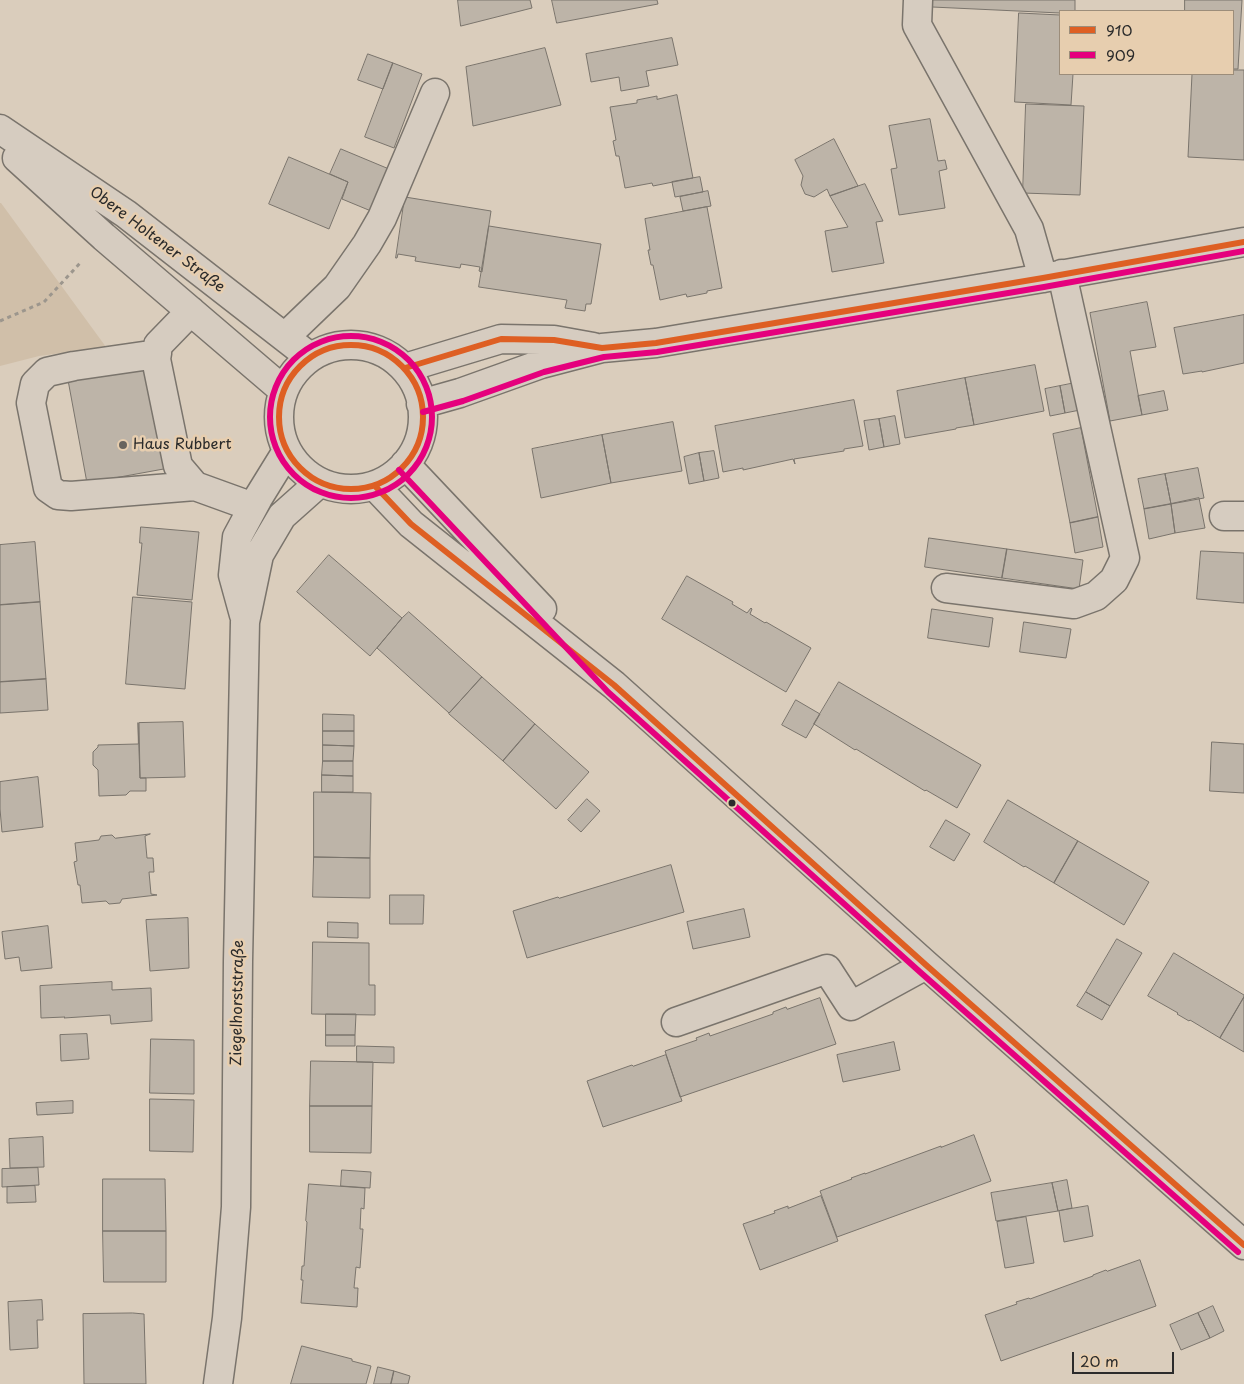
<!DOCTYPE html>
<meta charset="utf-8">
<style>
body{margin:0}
#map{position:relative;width:1244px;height:1384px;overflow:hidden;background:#dacdbc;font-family:"Playpen Sans",sans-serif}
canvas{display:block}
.legend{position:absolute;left:1059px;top:10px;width:175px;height:65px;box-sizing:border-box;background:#e7ceaf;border:1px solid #9c8d7a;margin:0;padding:6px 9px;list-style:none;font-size:15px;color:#2b2b2b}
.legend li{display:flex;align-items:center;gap:10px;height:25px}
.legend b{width:25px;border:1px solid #9c8d7a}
.scale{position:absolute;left:1072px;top:1352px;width:102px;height:22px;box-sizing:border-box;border:2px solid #2b2b2b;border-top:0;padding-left:6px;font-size:15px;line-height:18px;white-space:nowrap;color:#2b2b2b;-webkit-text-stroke:4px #e7ceaf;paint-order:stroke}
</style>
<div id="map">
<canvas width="1244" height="1384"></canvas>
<ul class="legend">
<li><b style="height:6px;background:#de5f23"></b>910</li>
<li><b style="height:6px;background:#e5007d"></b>909</li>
</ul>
<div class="scale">20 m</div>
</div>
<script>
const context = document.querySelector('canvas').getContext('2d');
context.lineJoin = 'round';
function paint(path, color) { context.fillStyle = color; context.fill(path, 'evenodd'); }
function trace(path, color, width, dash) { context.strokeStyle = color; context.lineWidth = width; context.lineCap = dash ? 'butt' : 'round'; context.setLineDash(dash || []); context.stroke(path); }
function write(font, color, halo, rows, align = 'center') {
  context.font = font + ' "Playpen Sans",sans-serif'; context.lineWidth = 5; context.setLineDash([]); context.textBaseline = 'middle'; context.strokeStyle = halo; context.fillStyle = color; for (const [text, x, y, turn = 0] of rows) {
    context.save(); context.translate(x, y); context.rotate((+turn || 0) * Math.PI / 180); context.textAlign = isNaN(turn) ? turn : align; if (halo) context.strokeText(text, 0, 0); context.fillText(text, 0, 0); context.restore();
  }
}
const green = new Path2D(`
 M 0,203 L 1,203 L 106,347 L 39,356 L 0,366 Z`);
const building = new Path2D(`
 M 458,0 L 530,0 L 532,8 L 461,26 Z
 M 552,0 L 657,0 L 658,4 L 557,23 Z
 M 932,0 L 1075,0 L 1075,11 L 1060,11 L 1060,13 L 932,7 Z
 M 1185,0 L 1242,0 L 1238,69 L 1233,69 L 1233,11 L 1185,11 Z
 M 1019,13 L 1060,15 L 1060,74 L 1073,74 L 1071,105 L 1015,102 Z
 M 672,38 L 678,65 L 646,71 L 649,86 L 621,91 L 619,77 L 591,82 L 586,54 Z
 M 545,48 L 561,105 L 473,126 L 466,67 Z
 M 368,54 L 393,63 L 383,89 L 358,80 Z
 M 393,63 L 422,74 L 394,148 L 365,137 Z
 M 1233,70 L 1244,70 L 1244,160 L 1188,157 L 1192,74 L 1233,74 Z
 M 677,95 L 693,178 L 653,186 L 652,183 L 625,188 L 619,156 L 616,156 L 613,141 L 616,140 L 610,107 L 637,103 L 637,100 L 657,96 L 657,99 Z
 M 1026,104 L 1084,106 L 1080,195 L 1023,193 Z
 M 930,119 L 938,161 L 945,160 L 947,169 L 939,171 L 945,208 L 899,215 L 891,169 L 897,168 L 889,126 Z
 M 834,139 L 858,186 L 830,196 L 827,189 L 814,197 L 805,194 L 801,185 L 803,176 L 795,160 Z
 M 341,149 L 389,169 L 371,211 L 342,199 L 348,182 L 330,174 Z
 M 289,157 L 348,182 L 329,229 L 269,204 Z
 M 700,177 L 703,192 L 675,197 L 672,182 Z
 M 865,184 L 883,221 L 876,222 L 884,263 L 832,272 L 825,231 L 848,227 L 830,196 Z
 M 708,191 L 711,206 L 683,211 L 680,197 Z
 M 405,197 L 491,211 L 482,272 L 479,271 L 480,267 L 461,264 L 460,268 L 415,261 L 416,257 L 398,254 L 397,258 L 396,258 Z
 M 707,207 L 722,288 L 707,291 L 707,293 L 687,297 L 686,294 L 660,300 L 653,265 L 651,265 L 648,250 L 650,250 L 645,219 Z
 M 489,226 L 601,244 L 591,304 L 586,304 L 585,311 L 565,308 L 567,300 L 479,287 Z
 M 1147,302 L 1156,347 L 1130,351 L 1142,415 L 1110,421 L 1090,313 Z
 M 1244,315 L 1244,363 L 1202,372 L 1202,371 L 1183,374 L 1174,328 Z
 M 151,364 L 169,468 L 87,483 L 68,380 Z
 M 1035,365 L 1044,411 L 974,425 L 965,378 Z
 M 965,378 L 974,425 L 956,428 L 956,429 L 905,438 L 897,391 Z
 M 1075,383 L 1080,410 L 1065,413 L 1060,386 Z
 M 1060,386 L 1065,413 L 1050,416 L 1045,389 Z
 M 1164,391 L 1168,410 L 1142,415 L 1138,396 Z
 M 854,400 L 863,446 L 844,449 L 844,451 L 794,459 L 795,464 L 793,459 L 743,470 L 743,468 L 723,472 L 715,426 Z
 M 895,416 L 900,444 L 884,447 L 879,419 Z
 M 879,419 L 884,447 L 869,450 L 864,421 Z
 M 673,422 L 682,471 L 611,483 L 602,435 Z
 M 1081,428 L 1098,517 L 1070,523 L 1053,434 Z
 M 602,435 L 611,483 L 541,498 L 532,449 Z
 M 714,451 L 719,478 L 704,481 L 699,453 Z
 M 699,453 L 704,481 L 689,484 L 684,457 Z
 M 1198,468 L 1204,498 L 1171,504 L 1165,474 Z
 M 1165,474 L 1171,504 L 1144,509 L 1138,479 Z
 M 1199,498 L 1205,528 L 1175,533 L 1171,504 Z
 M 1171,504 L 1175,533 L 1149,539 L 1144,509 Z
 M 1098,517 L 1103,547 L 1075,553 L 1070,523 Z
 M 141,527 L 199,532 L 192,600 L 137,595 L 142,543 L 140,543 Z
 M 929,538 L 1007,549 L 1002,578 L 925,567 Z
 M 35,542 L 40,602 L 0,605 L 0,545 Z
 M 1007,549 L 1083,560 L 1079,589 L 1002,578 Z
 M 1201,551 L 1244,553 L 1244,603 L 1197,599 Z
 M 329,555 L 402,618 L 370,656 L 297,592 Z
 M 687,576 L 733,602 L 732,604 L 747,613 L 751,608 L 752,609 L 750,614 L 765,623 L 766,622 L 811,648 L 786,692 L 662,619 Z
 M 133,597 L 192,602 L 185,689 L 126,684 Z
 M 40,602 L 46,679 L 0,682 L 0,605 Z
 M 932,609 L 993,618 L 989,647 L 928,638 Z
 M 409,612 L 482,677 L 449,713 L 377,648 L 402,618 Z
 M 1024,622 L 1071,629 L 1066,658 L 1020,652 Z
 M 482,677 L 535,724 L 503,761 L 449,714 Z
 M 46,679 L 48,710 L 0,713 L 0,682 Z
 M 839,682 L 981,765 L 957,808 L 926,790 L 925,791 L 856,749 L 855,750 L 814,724 Z
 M 796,700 L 820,714 L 806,738 L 782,725 Z
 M 323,714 L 354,715 L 354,731 L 323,731 Z
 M 183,722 L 185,777 L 140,778 L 139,723 Z
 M 138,723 L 140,778 L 146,778 L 146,791 L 130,791 L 126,795 L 99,796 L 98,770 L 93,765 L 93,752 L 98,747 L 98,745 L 138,744 Z
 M 535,724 L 589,772 L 556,809 L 503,761 Z
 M 323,731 L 354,731 L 354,746 L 323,745 Z
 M 1212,742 L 1244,744 L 1244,793 L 1210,791 Z
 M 323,745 L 354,746 L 353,761 L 323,761 Z
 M 323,761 L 353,761 L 353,776 L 322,775 Z
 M 322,775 L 353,776 L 353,792 L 322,792 Z
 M 38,777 L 43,827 L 2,832 L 0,809 L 0,782 Z
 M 314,792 L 371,793 L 370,858 L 314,857 Z
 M 587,799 L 600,811 L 581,832 L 568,820 Z
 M 1008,800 L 1078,841 L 1054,883 L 1025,866 L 1024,867 L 984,842 Z
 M 946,820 L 970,834 L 954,861 L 930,847 Z
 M 150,834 L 145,836 L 147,858 L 153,858 L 154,872 L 149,872 L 151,894 L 157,895 L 122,899 L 120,903 L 109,904 L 106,901 L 82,903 L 80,885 L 78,885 L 74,862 L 77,861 L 75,843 L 99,840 L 101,836 L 112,835 L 115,838 Z
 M 1078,841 L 1149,882 L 1124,925 L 1054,883 Z
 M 314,857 L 370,858 L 370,898 L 313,897 Z
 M 671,865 L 684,912 L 527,958 L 513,911 L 558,897 L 559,898 Z
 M 390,895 L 424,895 L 423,924 L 390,924 Z
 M 744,909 L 750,937 L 693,949 L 687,922 Z
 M 188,918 L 189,968 L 150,971 L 146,920 Z
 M 328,922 L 358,923 L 358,938 L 328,937 Z
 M 48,926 L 52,968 L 21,971 L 19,957 L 5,959 L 2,932 Z
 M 1117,939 L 1142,953 L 1110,1006 L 1086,992 Z
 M 313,942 L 369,943 L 369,985 L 375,985 L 375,1015 L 312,1014 Z
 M 1174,953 L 1244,995 L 1244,997 L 1220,1038 L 1190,1020 L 1189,1021 L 1177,1014 L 1178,1013 L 1148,996 Z
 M 112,982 L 112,990 L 151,988 L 152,1021 L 111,1024 L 110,1015 L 64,1018 L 65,1017 L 41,1018 L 40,986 Z
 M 1086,992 L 1110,1006 L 1102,1020 L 1077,1006 Z
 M 1244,997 L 1244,1052 L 1220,1038 Z
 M 820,998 L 836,1044 L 680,1097 L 665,1051 L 697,1040 L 696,1038 L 709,1033 L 710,1036 L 773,1014 L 773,1012 L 786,1007 L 787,1009 Z
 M 326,1014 L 356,1014 L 355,1035 L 326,1035 Z
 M 87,1034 L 89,1059 L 61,1061 L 60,1035 Z
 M 326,1035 L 355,1035 L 355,1046 L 326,1046 Z
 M 151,1039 L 194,1040 L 194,1094 L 150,1093 Z
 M 894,1042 L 900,1070 L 843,1082 L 837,1055 Z
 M 357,1046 L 394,1047 L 394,1063 L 357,1062 Z
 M 666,1055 L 682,1101 L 603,1127 L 587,1081 L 632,1065 L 633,1066 Z
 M 311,1061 L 373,1062 L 372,1106 L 310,1106 Z
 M 150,1099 L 194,1100 L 193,1152 L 150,1151 Z
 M 73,1101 L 73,1113 L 37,1115 L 36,1103 Z
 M 310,1106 L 372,1106 L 371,1153 L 310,1152 Z
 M 974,1135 L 991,1181 L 837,1237 L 820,1191 L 852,1179 L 851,1178 L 865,1173 L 865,1174 L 941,1146 L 941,1147 Z
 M 43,1137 L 44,1167 L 10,1168 L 9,1139 Z
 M 38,1168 L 39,1185 L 2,1187 L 2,1169 Z
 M 342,1170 L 371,1172 L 370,1188 L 341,1186 Z
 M 103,1179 L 165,1179 L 166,1231 L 103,1231 Z
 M 1067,1180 L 1072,1208 L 1058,1211 L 1052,1183 Z
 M 1052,1183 L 1058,1211 L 996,1221 L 991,1193 Z
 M 309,1184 L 365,1188 L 364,1209 L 361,1208 L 360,1229 L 363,1229 L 360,1268 L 356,1267 L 354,1288 L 358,1288 L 357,1307 L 301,1303 L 303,1280 L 301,1280 L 302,1266 L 304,1266 L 307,1222 L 306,1221 Z
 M 35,1186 L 36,1202 L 7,1203 L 7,1187 Z
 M 821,1196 L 838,1241 L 760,1270 L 743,1224 L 775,1213 L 774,1211 L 788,1206 L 788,1208 Z
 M 1088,1206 L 1093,1236 L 1064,1242 L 1059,1211 Z
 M 1026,1217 L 1034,1263 L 1005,1268 L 997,1222 Z
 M 103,1231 L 166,1231 L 166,1282 L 104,1282 Z
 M 1140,1260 L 1156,1306 L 1001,1361 L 985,1315 L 1017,1304 L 1016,1302 L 1029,1298 L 1030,1299 L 1093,1276 L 1093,1275 L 1106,1270 L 1107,1271 Z
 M 42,1300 L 43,1320 L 37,1320 L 38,1348 L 10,1350 L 8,1302 Z
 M 1213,1306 L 1224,1331 L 1210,1338 L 1198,1313 Z
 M 133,1313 L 144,1314 L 146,1384 L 84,1384 L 83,1314 Z
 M 1198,1313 L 1210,1338 L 1181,1350 L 1170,1325 Z
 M 302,1346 L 352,1359 L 352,1361 L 371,1366 L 366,1384 L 291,1384 Z
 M 378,1367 L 394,1371 L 391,1384 L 374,1384 Z
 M 394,1371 L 410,1376 L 408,1384 L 391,1384 Z`);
const path = new Path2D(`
 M 0,321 L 44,302 L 82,261`);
const minor = new Path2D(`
 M 918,0 L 917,25 L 1029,229 L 1043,278
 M 0,129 L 126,214 L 310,357
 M 17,158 L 104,237 L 283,390
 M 191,311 L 158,345 L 156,359 L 178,466 L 195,486 L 253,507
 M 285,337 L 337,287 L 367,244 L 382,218 L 435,93
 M279 417a72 72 0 1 1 144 0a72 72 0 1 1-144 0Z
 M 157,354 L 74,366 L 47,372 L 35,384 L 31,403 L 48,488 L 58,495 L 71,496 L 195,486
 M 405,368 L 501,339 L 554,340 L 593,347
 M 421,404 L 460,393 L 541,364 L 602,348 L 656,343 L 1043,278 L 1244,242
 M 405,464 L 542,609
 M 375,486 L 411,524 L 614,685 L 926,965 L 1244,1245
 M 1224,516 L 1244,516
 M 946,588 L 1074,604 L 1096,596 L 1114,580 L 1125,558 L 1062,274
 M 244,615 L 233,575 L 237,537 L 258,498 L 287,451
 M 676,1022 L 827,969 L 851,1006 L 926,965
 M 218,1384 L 227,1318 L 236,1207 L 238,961 L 245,622 L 259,555 L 282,516 L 319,483`);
const bus1 = new Path2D(`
 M279 417a72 72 0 1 1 144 0a72 72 0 1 1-144 0Z
 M 405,368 L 501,339 L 554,340 L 602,348 L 656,343 L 1043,278 L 1244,242
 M 375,486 L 411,524 L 614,685 L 926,965 L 1244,1245`);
const bus2 = new Path2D(`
 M270 417a81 81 0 1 1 162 0a81 81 0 1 1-162 0Z
 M 423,412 L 463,401 L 544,372 L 604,357 L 657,352 L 1044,287 L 1244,251
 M 399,470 L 608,692 L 920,972 L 1238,1252`);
const markers = [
 [123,445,5,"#68645e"],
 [732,803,4.5,"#2b2b2b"]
];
const streetNames = [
 ["Obere Holtener Straße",157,240,37],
 ["Ziegelhorststraße",238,1003,-89]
];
const poiNames = [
 ["Haus Rubbert",133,445]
];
paint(green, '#d0bfa9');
paint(building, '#bdb4a8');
trace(building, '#7a746c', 1);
trace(minor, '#7a746c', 31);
trace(path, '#9c968d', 3, [4, 4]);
trace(minor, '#d6ccc0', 28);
trace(bus1, '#de5f23', 6);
trace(bus2, '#e5007d', 6);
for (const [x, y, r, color] of markers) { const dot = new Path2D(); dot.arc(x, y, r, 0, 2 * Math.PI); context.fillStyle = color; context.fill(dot); trace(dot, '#e7ceaf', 2); }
write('15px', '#2b2b2b', '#e7ceaf', streetNames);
write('15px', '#2b2b2b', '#e7ceaf', poiNames, 'left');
</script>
